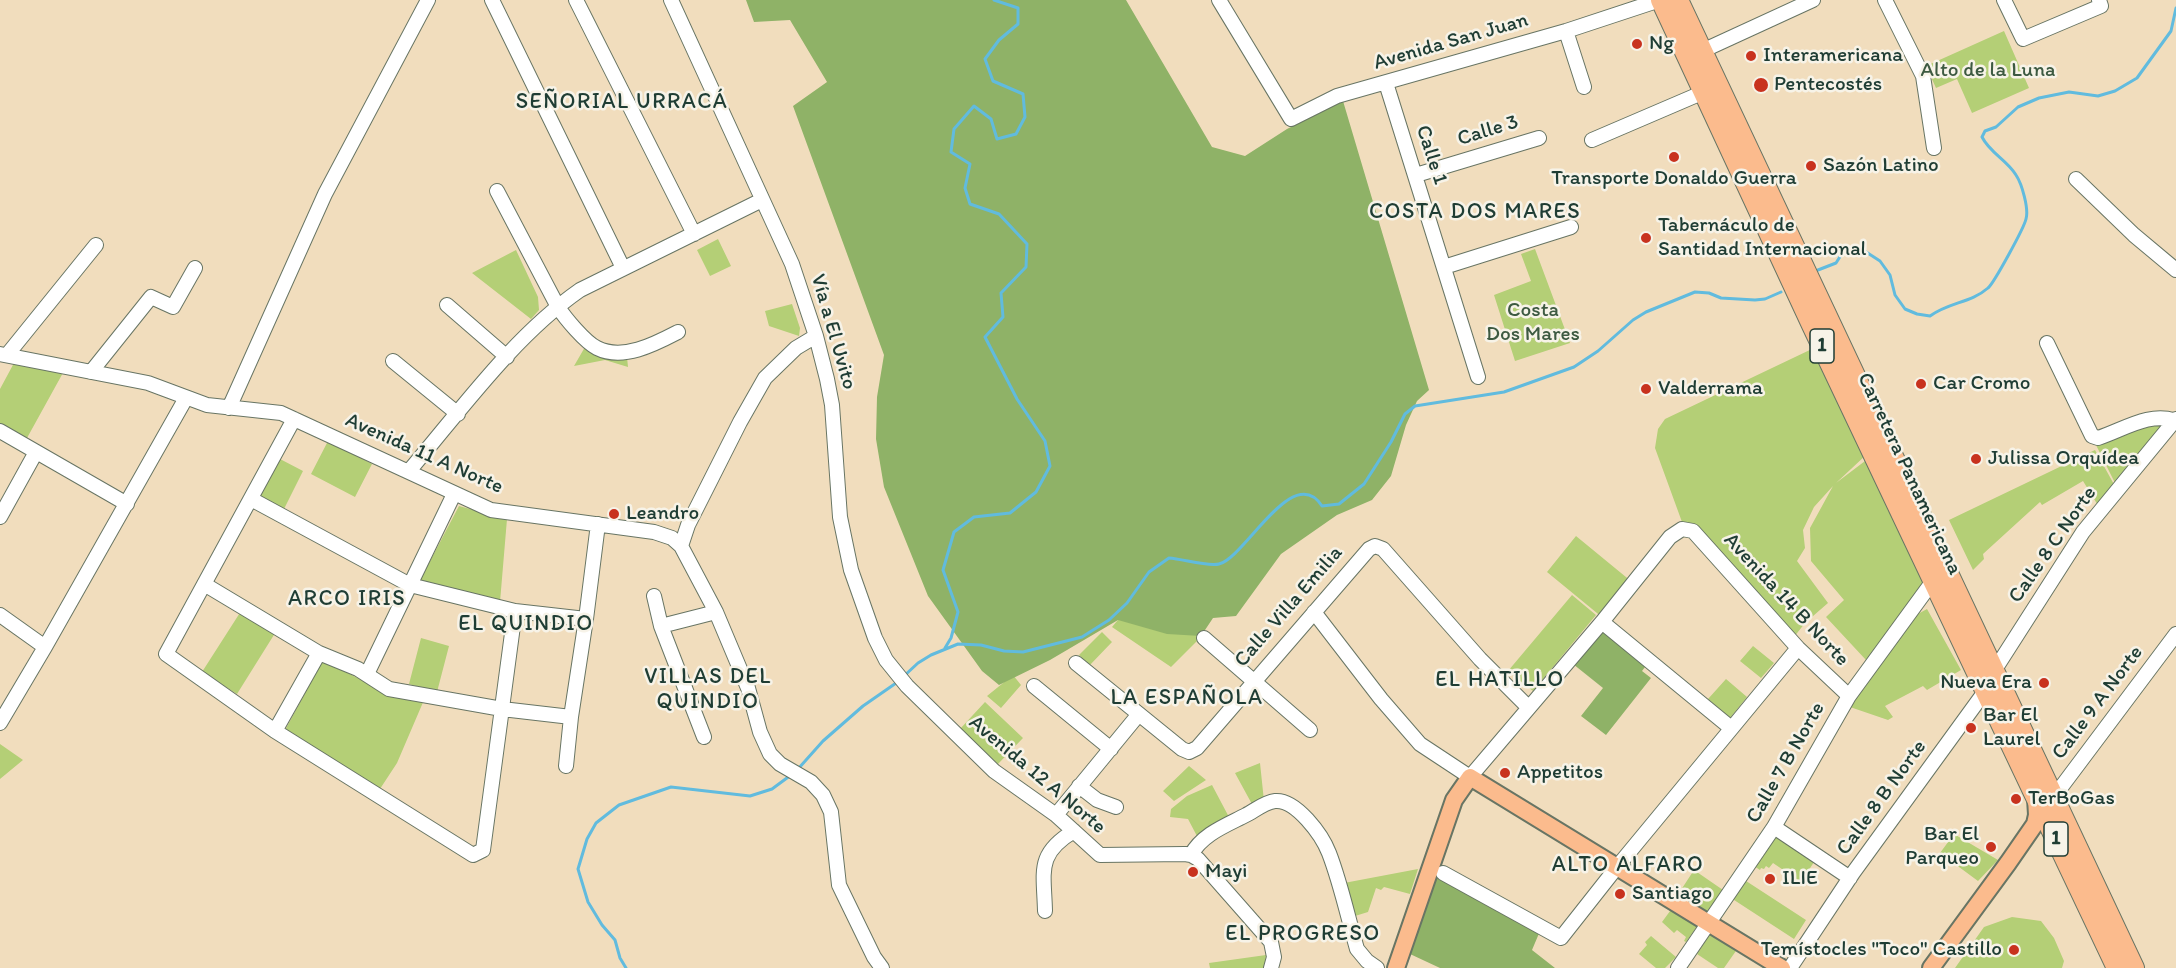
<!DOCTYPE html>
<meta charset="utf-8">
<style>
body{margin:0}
canvas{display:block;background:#f1ddbd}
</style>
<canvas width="2176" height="968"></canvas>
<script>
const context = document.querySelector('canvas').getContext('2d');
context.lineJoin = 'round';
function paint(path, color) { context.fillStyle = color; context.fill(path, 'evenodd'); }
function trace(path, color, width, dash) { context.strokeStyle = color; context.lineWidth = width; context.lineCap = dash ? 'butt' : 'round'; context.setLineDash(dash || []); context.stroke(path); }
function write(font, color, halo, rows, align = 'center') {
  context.font = font + ' Itim,sans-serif'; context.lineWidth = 5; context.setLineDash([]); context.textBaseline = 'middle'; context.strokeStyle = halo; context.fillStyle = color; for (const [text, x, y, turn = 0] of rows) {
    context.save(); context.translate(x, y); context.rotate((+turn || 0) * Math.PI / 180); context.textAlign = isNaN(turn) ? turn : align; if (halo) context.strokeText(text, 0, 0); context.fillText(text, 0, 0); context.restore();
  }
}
const green = new Path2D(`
 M 2004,31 L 2029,88 L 1972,113 L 1957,79 L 1936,88 L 1926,66 Z
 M 718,239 L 731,266 L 710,276 L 697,250 Z
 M 1535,249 L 1570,343 L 1515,361 L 1494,295 L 1531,281 L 1521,254 Z
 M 516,250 L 538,297 L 539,310 L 531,319 L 472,273 Z
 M 792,304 L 800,328 L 799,336 L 769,326 L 765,311 Z
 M 585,347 L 627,357 L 628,367 L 605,360 L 574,366 Z
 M 1814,348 L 1866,455 L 1836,483 L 1869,458 L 1925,584 L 1866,660 L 1826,617 L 1844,600 L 1811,561 L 1810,528 L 1833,486 L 1814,507 L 1803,530 L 1805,548 L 1797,561 L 1828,603 L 1805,623 L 1794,637 L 1696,527 L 1682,522 L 1655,448 L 1658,429 L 1665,419 Z
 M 14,363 L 64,371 L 27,438 L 0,425 L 0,389 Z
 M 2159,423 L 2163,426 L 2117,487 L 2094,441 Z
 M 328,441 L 372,464 L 355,497 L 311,474 Z
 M 2095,450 L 2116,488 L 2099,507 L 2083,481 L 2042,505 L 2040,502 L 1983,554 L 1984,559 L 1973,570 L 1949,520 Z
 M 280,459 L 303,471 L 284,509 L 260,497 Z
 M 459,506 L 507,519 L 500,602 L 419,582 Z
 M 1576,536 L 1632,582 L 1603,618 L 1547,572 Z
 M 1572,595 L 1596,615 L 1533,691 L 1508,671 Z
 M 243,608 L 277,630 L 237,694 L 202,672 Z
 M 1927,609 L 1961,670 L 1927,690 L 1923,686 L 1885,706 L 1893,717 L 1888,720 L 1850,707 L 1868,679 L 1916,615 Z
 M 1123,614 L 1202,636 L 1171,667 L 1112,627 Z
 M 1102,632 L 1112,642 L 1089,666 L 1079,655 Z
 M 421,638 L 449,646 L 437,692 L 409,684 Z
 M 1753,646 L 1774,663 L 1761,678 L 1740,661 Z
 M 323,660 L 388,694 L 424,700 L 397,763 L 378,792 L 284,732 Z
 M 1013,675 L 1021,685 L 1001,708 L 987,696 Z
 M 1726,679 L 1747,697 L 1730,718 L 1708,699 Z
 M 985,702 L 1023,738 L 998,764 L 960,729 Z
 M 0,744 L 23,760 L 0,779 Z
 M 1260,763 L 1264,801 L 1253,806 L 1235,773 Z
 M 1189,766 L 1206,780 L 1174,801 L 1163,791 Z
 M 1212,785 L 1230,819 L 1198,838 L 1188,819 L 1170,817 L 1171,809 L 1187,796 Z
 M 1777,833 L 1816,859 L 1801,882 L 1773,863 L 1769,868 L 1766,866 L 1764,869 L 1761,868 L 1760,870 L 1754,866 Z
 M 1954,834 L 1998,860 L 1978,881 L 1940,853 Z
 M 1418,869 L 1410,894 L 1384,887 L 1381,890 L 1376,888 L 1368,912 L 1355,916 L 1344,883 Z
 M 1694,870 L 1723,890 L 1705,915 L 1677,896 Z
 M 1743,879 L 1806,920 L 1794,939 L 1731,898 Z
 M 1673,907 L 1698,925 L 1686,942 L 1684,941 L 1686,937 L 1677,930 L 1674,933 L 1662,922 Z
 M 2012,917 L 2041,921 L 2054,938 L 2064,961 L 2062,968 L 1955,968 L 1984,927 Z
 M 1712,931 L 1738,948 L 1724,968 L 1718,968 L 1697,954 Z
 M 1651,936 L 1676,957 L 1665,968 L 1656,968 L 1639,954 L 1647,945 L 1645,942 Z
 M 1266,955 L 1265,968 L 1210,968 L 1209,963 Z`);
const forest = new Path2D(`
 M 746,0 L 1126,0 L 1212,147 L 1245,156 L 1287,129 L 1343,101 L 1429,390 L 1417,401 L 1406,425 L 1391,476 L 1372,500 L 1337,515 L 1281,554 L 1236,616 L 1213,618 L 1201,636 L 1167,634 L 1118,620 L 1050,660 L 999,685 L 982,671 L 928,596 L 884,487 L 876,439 L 877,397 L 884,355 L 793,106 L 827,82 L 790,20 L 754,22 Z
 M 1602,628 L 1648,663 L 1642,671 L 1651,678 L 1606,735 L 1581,716 L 1603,688 L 1573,664 Z
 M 1437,874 L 1540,931 L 1532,950 L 1555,968 L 1440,968 L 1410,954 Z`);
const stream = new Path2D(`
 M 1818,270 L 1836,263 L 1843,252 L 1849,248 L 1863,250 L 1880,261 L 1890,275 L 1895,295 L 1905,309 L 1917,314 L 1930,316 C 1949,302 1971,303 1988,288 C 1994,283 2024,228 2026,219 C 2029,209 2022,184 2016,175 C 2007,160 1990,153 1982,137 L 1985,131 L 1996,127 L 2018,107 L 2039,98 L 2069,92 L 2098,96 L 2115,91 L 2137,78 L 2171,31 L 2176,8
 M 945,648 L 951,638 L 958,612 L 943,570 L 954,532 L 974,517 L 1010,513 L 1036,492 L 1050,466 L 1045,441 L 1017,399 L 985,337 L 1003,317 L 1001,293 L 1026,267 L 1027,244 L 999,214 L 970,204 L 965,188 L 970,164 L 951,152 L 954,129 L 974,106 L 991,119 L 997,139 L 1016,134 L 1025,117 L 1023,94 L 993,81 L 985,59 L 999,40 L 1018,24 L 1018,8 L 994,0
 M 904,676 L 918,663 L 931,655 L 958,644 L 981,645 L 1004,651 L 1023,652 L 1082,637 L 1109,620 L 1127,603 L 1149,572 L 1169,558 C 1183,559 1208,567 1219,564 C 1245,558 1293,461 1322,506 L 1339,504 L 1364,484 L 1391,442 L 1405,414 L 1415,406 L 1504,392 L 1574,367 L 1598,351 L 1633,320 L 1646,312 L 1695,292 L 1709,293 L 1721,298 L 1755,300 L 1765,299 L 1781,292
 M 798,769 L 823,741 L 863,706 L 899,681
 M 626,968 L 620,958 L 615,940 L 602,925 L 588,902 L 578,869 L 587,839 L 596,823 L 619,805 L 671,787 L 750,796 L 772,789 L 791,775`);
const minor = new Path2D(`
 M 492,0 L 623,268
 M 576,0 L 694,234
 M 671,0 L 792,264 L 816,336 L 827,379 L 832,405 L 840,517 L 851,570 L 875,638 L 886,660 L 907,686 L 994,771 L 1056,815 L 1100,855 L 1185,854 L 1191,855 L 1198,859 L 1271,942 L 1274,957 L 1271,968
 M 1219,0 L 1291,119 L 1337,96 L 1566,31 L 1660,0
 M 1885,0 L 1923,76 L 1934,148
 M 2004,0 L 2023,39 L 2101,6 L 2099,0
 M 1566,31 L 1584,87
 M 1702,51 L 1813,0
 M 1386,83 L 1478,377
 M 1592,140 L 1704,92
 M 1416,175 L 1539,138
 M 2076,179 L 2134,235 L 2176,270
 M 497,191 L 558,307 C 565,318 585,342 597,348 C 623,361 655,344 678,332
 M 1444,267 L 1571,227
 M 447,305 L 507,357
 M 2047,343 L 2092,436 L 2098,438 C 2123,430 2150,411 2176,421
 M 0,354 L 148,383 L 207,405 L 281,413 L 491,510 L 654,532 L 672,538 L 681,546 L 716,612 L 748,688 L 760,732 L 770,754 L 780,764 L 811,782 L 823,795 L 831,812 L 839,885 L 874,957 L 882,968
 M 7,355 L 96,245
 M 393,361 L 458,414
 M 91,372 L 151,297 L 173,307 L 195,268
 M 229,408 L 325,194 L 428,0
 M 294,419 L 166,654 L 275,731 L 473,855 L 483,850 L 515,611 L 586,619 L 571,717 L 566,766
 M 0,431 L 127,504
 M 409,471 C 461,410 514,336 580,290 L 762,200
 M 251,499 L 410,585 L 515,611
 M 0,517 L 36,452
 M 681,546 L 688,525 L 740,422 L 765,378 L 796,348 L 816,336
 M 204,584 L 319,653 L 358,669 L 389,689 L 502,709 L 571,717
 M 654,596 L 661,626 L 704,737
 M 1314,612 L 1381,699 L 1420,744 L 1470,777 L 1602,622 L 1670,537 L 1682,529 L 1693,531 L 1798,648 L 1849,696
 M 0,615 L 45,647
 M 586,619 L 598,524
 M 1602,622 L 1731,728
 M 661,626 L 716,612
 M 1204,638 L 1310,730
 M 1076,663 L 1182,749 L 1189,752 L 1197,748 L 1369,549 L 1375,546 L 1383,549 L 1480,659 L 1528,707
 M 1994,671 L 2083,532 L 2176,419
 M 367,674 L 454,494
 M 1034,686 L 1111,749
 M 0,723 L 45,647 L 186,398
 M 275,731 L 319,653
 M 1079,786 L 1097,800 L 1116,807
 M 2053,795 L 2059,790 L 2176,634
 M 1056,815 L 1139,714
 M 1774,827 L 1850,878
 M 1191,855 C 1202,834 1227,825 1246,815 C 1254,811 1265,802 1275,801 C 1296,799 1322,835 1329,853 C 1341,884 1348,918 1357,949 L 1367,961 L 1377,968
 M 1443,873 L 1561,938 L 1617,867 L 1798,648
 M 1045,911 C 1044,871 1036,854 1074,831
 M 1678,968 L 1774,827 L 1849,696 L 1933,581
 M 1790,968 L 1853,873 L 1986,690`);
const major = new Path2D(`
 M 1396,968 L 1454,800 L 1470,777 L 1782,968
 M 1931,968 L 2008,863 L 2035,824 L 2037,815 L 2036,798`);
const highway = new Path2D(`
 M 1661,0 L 1812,325 L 2117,968
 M 1678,0 L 2134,968`);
const markers = [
 [1637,44,6,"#c8321e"],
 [1751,56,6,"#c8321e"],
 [1761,85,8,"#c8321e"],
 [1674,157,6,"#c8321e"],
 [1811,166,6,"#c8321e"],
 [1646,238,6,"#c8321e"],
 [1921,384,6,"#c8321e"],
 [1646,389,6,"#c8321e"],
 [1976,459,6,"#c8321e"],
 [614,514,6,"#c8321e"],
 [2044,683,6,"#c8321e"],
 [1971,728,6,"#c8321e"],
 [1505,773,6,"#c8321e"],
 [2016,799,6,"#c8321e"],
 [1991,847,6,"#c8321e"],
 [1193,872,6,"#c8321e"],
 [1770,879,6,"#c8321e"],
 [1620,894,6,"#c8321e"],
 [2014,950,6,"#c8321e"]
];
const shields = [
 [1822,346,24],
 [2056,839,24]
];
const shieldNames = [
 ["1",1822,346],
 ["1",2056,839]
];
const streetNames = [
 ["Avenida San Juan",1451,42,-16],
 ["Calle 3",1488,131,-17],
 ["Calle 1",1431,155,72],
 ["Vía a El Uvito",833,332,74],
 ["Avenida 11 A Norte",424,454,24],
 ["Carretera Panamericana",1909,474,65],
 ["Calle 8 C Norte",2053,545,-55],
 ["Avenida 14 B Norte",1786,600,47],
 ["Calle Villa Emilia",1289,607,-49],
 ["Calle 9 A Norte",2098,703,-53],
 ["Calle 7 B Norte",1786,763,-60],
 ["Avenida 12 A Norte",1037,775,40],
 ["Calle 8 B Norte",1882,798,-54]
];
const poiNames = [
 ["Ng",1649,44],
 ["Interamericana",1763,56],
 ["Pentecostés",1774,85],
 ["Sazón Latino",1823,166],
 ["Transporte Donaldo Guerra",1674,179,"center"],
 ["Tabernáculo de",1658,226],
 ["Santidad Internacional",1658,250],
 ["Car Cromo",1933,384],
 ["Valderrama",1658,389],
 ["Julissa Orquídea",1988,459],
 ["Leandro",626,514],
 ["Nueva Era",2032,683,"right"],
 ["Bar El",1983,716],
 ["Laurel",1983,740],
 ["Appetitos",1517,773],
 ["TerBoGas",2028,799],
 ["Bar El",1979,835,"right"],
 ["Parqueo",1979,859,"right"],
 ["Mayi",1205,872],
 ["ILIE",1782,879],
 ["Santiago",1632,894],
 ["Temístocles \"Toco\" Castillo",2002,950,"right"]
];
const parkNames = [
 ["Alto de la Luna",1988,71],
 ["Costa",1533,311],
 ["Dos Mares",1533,335]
];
const neighbourhoodNames = [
 ["SEÑORIAL URRACÁ",622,102],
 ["COSTA DOS MARES",1475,212],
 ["ARCO IRIS",347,599],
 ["EL QUINDIO",526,624],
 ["VILLAS DEL",708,677],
 ["QUINDIO",708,702],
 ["EL HATILLO",1500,680],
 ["LA ESPAÑOLA",1187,698],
 ["ALTO ALFARO",1628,865],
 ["EL PROGRESO",1303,934]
];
paint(green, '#b4cf76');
paint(forest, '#8fb267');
trace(stream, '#61bbde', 3);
trace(minor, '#687564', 16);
trace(major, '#687564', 20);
trace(highway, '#687564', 22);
trace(minor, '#fff', 14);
trace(major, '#fbbb8d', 16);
trace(highway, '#fbbb8d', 20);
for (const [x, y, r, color] of markers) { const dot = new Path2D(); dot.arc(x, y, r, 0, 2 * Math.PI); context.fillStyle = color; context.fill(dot); trace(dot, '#f7f3e8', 2); }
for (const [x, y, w] of shields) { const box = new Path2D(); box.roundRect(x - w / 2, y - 17, w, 34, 4.5); context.fillStyle = '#f7f3e8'; context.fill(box); trace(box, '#1f3d34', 1.5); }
write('bold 20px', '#1f3d34', null, shieldNames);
write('21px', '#1f3d34', '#f7f3e8', streetNames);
write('21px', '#1f3d34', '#f7f3e8', poiNames, 'left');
write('21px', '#3d5a41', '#f7f3e8', parkNames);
context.letterSpacing = '1.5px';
write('22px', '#1f3d34', '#f7f3e8', neighbourhoodNames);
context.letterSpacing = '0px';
</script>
